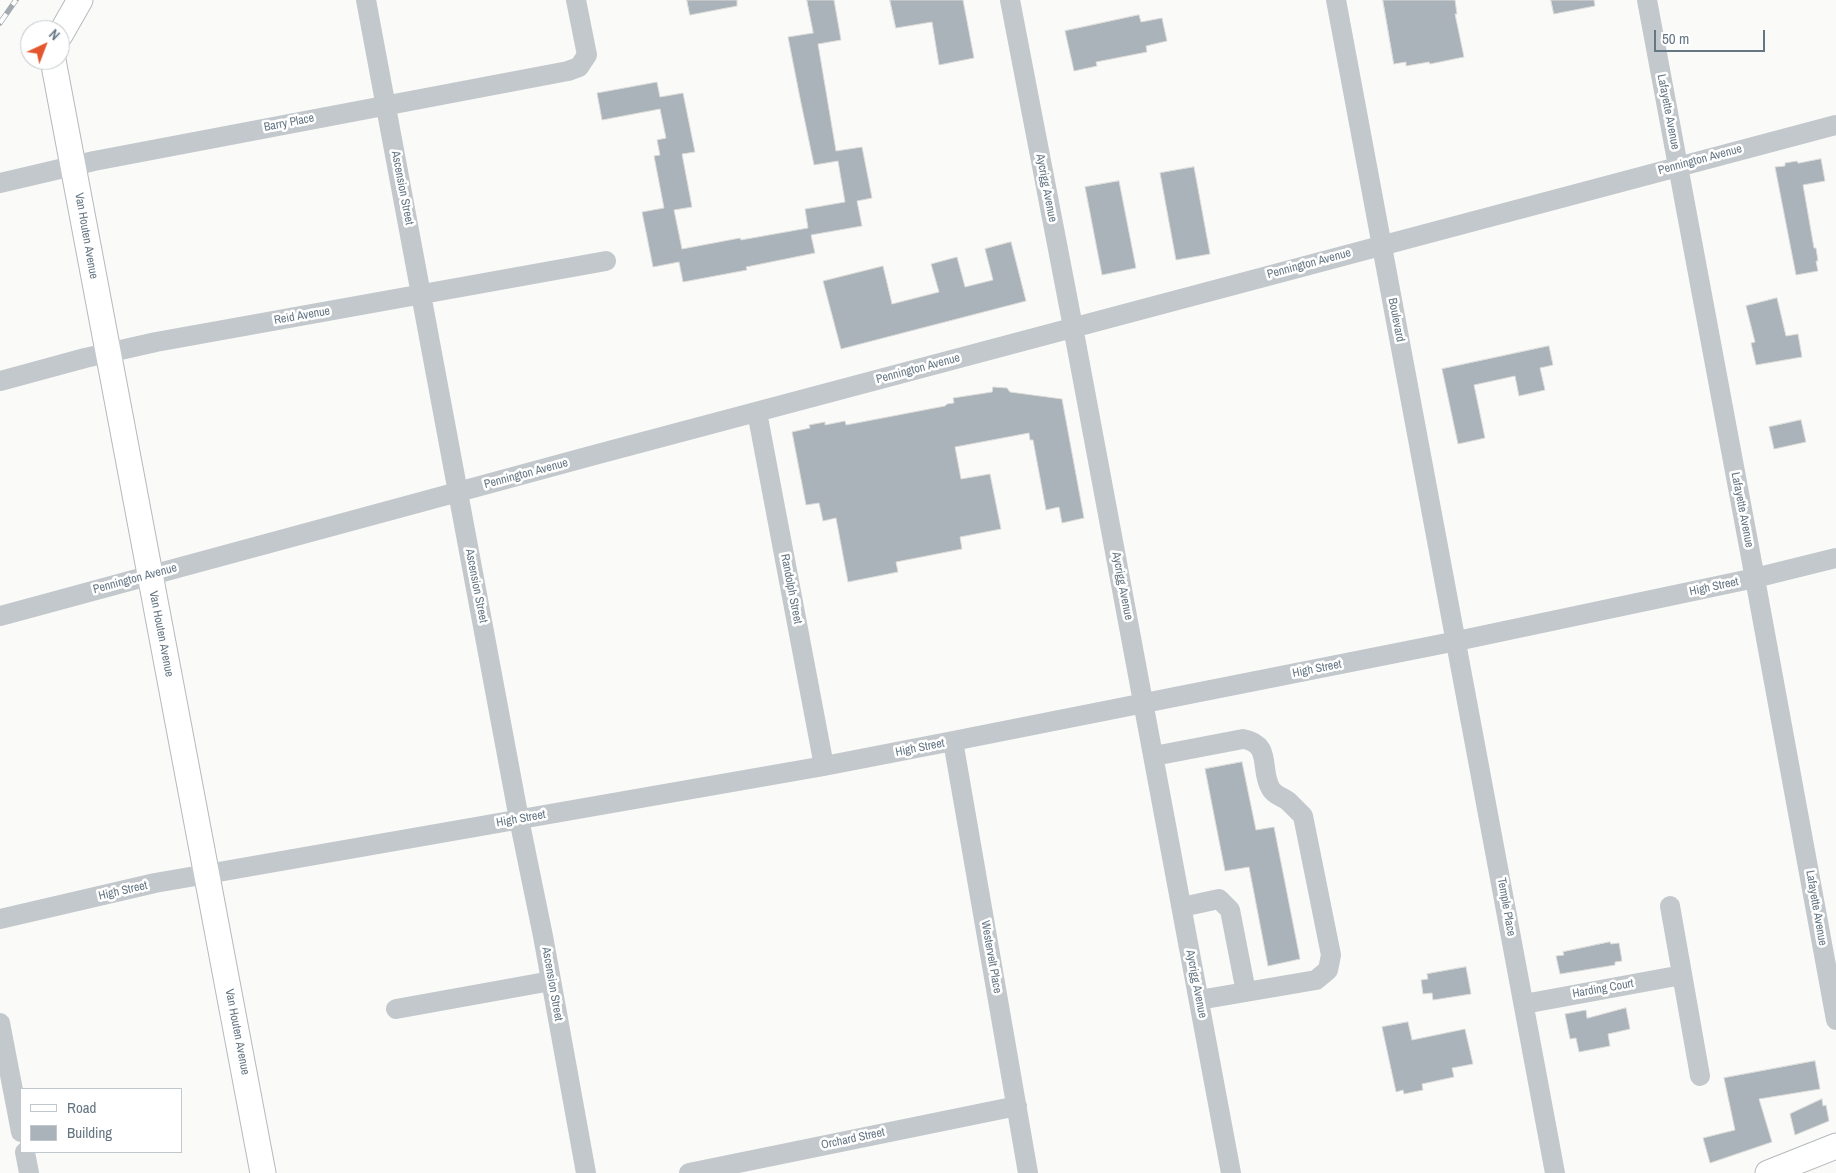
<!DOCTYPE html>
<style>
body{margin:0}
#map{position:relative;width:1836px;height:1173px;overflow:hidden;background:#fafaf8;font-family:"Archivo Narrow",sans-serif}
canvas{display:block}
.legend{position:absolute;left:20px;top:1088px;width:162px;height:65px;box-sizing:border-box;background:#fff;border:1px solid #c1c8cd;margin:0;padding:6px 9px;list-style:none;font-size:15px;color:#657683}
.legend li{display:flex;align-items:center;gap:10px;height:25px}
.legend b{width:25px;border:1px solid #c1c8cd}
.north{position:absolute;left:20px;top:20px;width:50px;height:50px;box-sizing:border-box;background:#fff;border:1px solid #c1c8cd;border-radius:50%;rotate:43deg;font-size:14px;font-weight:700;line-height:20px;text-align:center;color:#657683}
.north::after{content:'';display:block;margin:auto;width:18px;height:22px;background:#e4572e;clip-path:polygon(50% 0,100% 100%,50% 72%,0 100%)}
.scale{position:absolute;left:1654px;top:30px;width:111px;height:22px;box-sizing:border-box;border:2px solid #657683;border-top:0;padding-left:6px;font-size:15px;line-height:18px;white-space:nowrap;color:#657683;-webkit-text-stroke:4px #fff;paint-order:stroke}
</style>
<div id="map">
<canvas width="1836" height="1173"></canvas>
<ul class="legend">
<li><b style="height:6px;background:#fff"></b>Road</li>
<li><b style="height:14px;background:#aab3b9"></b>Building</li>
</ul>
<div class="north">N</div>
<div class="scale">50 m</div>
</div>
<script>
const context = document.querySelector('canvas').getContext('2d');
context.lineJoin = 'round';
function paint(path, color) { context.fillStyle = color; context.fill(path, 'evenodd'); }
function trace(path, color, width, dash) { context.strokeStyle = color; context.lineWidth = width; context.lineCap = dash ? 'butt' : 'round'; context.setLineDash(dash || []); context.stroke(path); }
function write(font, color, halo, rows, align = 'center') {
  context.font = font + ' "Archivo Narrow",sans-serif'; context.lineWidth = 5; context.setLineDash([]); context.textBaseline = 'middle'; context.strokeStyle = halo; context.fillStyle = color; for (const [text, x, y, turn = 0] of rows) {
    context.save(); context.translate(x, y); context.rotate((+turn || 0) * Math.PI / 180); context.textAlign = isNaN(turn) ? turn : align; if (halo) context.strokeText(text, 0, 0); context.fillText(text, 0, 0); context.restore();
  }
}
const building = new Path2D(`
 M 687,0 L 737,0 L 737,6 L 690,15 Z
 M 807,0 L 834,0 L 841,40 L 818,44 L 836,151 L 862,147 L 872,198 L 857,201 L 862,226 L 811,235 L 815,253 L 746,267 L 747,270 L 683,282 L 679,262 L 653,267 L 642,212 L 664,208 L 654,156 L 660,155 L 657,140 L 666,138 L 660,109 L 602,120 L 597,93 L 657,82 L 660,97 L 683,93 L 695,152 L 682,154 L 692,207 L 674,210 L 682,249 L 740,238 L 741,240 L 808,228 L 805,209 L 845,202 L 838,161 L 814,165 L 800,98 L 788,37 L 813,33 Z
 M 890,0 L 963,0 L 974,58 L 939,65 L 932,22 L 896,28 Z
 M 1383,0 L 1455,0 L 1457,14 L 1455,14 L 1464,57 L 1430,64 L 1429,62 L 1406,66 L 1406,62 L 1394,64 Z
 M 1551,0 L 1594,0 L 1595,6 L 1554,14 Z
 M 1139,15 L 1141,22 L 1162,18 L 1167,41 L 1146,46 L 1147,52 L 1096,62 L 1097,66 L 1074,71 L 1065,31 Z
 M 1821,159 L 1825,181 L 1803,185 L 1814,248 L 1816,248 L 1818,261 L 1816,261 L 1818,271 L 1796,275 L 1775,167 L 1785,166 L 1785,163 L 1797,161 L 1798,163 Z
 M 1194,167 L 1210,254 L 1176,260 L 1160,173 Z
 M 1119,181 L 1136,268 L 1102,275 L 1085,187 Z
 M 1011,242 L 1026,301 L 841,349 L 823,281 L 883,266 L 892,304 L 939,292 L 931,264 L 957,257 L 965,287 L 993,280 L 985,249 Z
 M 1777,298 L 1786,336 L 1798,334 L 1802,357 L 1756,365 L 1751,343 L 1755,342 L 1746,306 Z
 M 1549,346 L 1553,365 L 1540,368 L 1545,390 L 1519,396 L 1515,376 L 1474,385 L 1485,438 L 1458,444 L 1442,369 Z
 M 993,387 L 1007,388 L 1010,392 L 1062,399 L 1084,518 L 1062,523 L 1059,507 L 1046,510 L 1033,440 L 1030,440 L 1029,433 L 955,447 L 961,479 L 990,474 L 1001,529 L 960,537 L 962,549 L 896,562 L 898,572 L 848,582 L 836,518 L 823,521 L 819,503 L 806,505 L 792,432 L 810,428 L 809,425 L 825,422 L 825,425 L 845,421 L 846,425 L 945,406 L 947,404 L 954,403 L 953,398 L 992,392 Z
 M 1801,420 L 1806,442 L 1774,449 L 1769,427 Z
 M 1242,762 L 1256,830 L 1274,827 L 1300,959 L 1268,966 L 1249,867 L 1225,871 L 1205,769 Z
 M 1610,942 L 1611,944 L 1619,943 L 1622,961 L 1615,962 L 1615,965 L 1560,974 L 1556,956 L 1564,955 L 1563,952 Z
 M 1466,967 L 1471,994 L 1433,1000 L 1432,993 L 1423,994 L 1421,980 L 1428,979 L 1427,974 Z
 M 1626,1008 L 1630,1029 L 1608,1034 L 1610,1046 L 1579,1052 L 1576,1038 L 1570,1039 L 1565,1014 L 1586,1010 L 1587,1018 Z
 M 1408,1022 L 1412,1040 L 1465,1029 L 1473,1064 L 1452,1068 L 1454,1077 L 1422,1084 L 1423,1090 L 1404,1094 L 1403,1090 L 1396,1092 L 1382,1027 Z
 M 1815,1061 L 1820,1089 L 1759,1099 L 1772,1142 L 1710,1163 L 1703,1138 L 1735,1130 L 1724,1078 Z
 M 1822,1099 L 1823,1106 L 1826,1105 L 1829,1121 L 1795,1135 L 1790,1114 Z`);
const minor = new Path2D(`
 M 366,0 L 519,819 L 543,936 L 586,1173
 M 1010,0 L 1073,327 L 1231,1173
 M 1336,0 L 1555,1173
 M 1647,0 L 1758,595 L 1836,1020
 M 0,183 L 94,161 L 568,71 L 579,67 L 587,55 L 576,0
 M 0,381 L 85,358 L 156,342 L 606,261
 M 757,412 L 824,766
 M 0,616 L 598,454 L 1836,125
 M 953,741 L 1028,1173
 M 1154,756 L 1243,739 C 1273,744 1259,770 1271,789 C 1275,796 1284,797 1289,802 C 1294,807 1299,812 1303,816 L 1331,955 L 1328,970 L 1316,980 L 1199,1000
 M 1670,906 L 1700,1076
 M 1182,907 L 1219,899 L 1230,910 L 1246,992
 M 0,919 L 155,883 L 207,874 L 824,766 L 953,741 L 1457,641 L 1755,578 L 1836,558
 M 1524,1004 L 1682,975
 M 396,1009 L 551,981
 M 0,1023 L 21,1132
 M 25,1152 L 29,1173
 M 689,1173 L 1017,1106`);
const major = new Path2D(`
 M 60,35 L 80,0
 M 53,60 L 263,1173
 M 1768,1173 L 1836,1146`);
const rail = new Path2D(`
 M 0,23 L 16,0`);
const streetNames = [
 ["Lafayette Avenue",1668,112,79],
 ["Barry Place",289,123,-11],
 ["Pennington Avenue",1700,160,-15],
 ["Ascension Street",402,188,79],
 ["Aycrigg Avenue",1046,188,79],
 ["Van Houten Avenue",86,236,80],
 ["Pennington Avenue",1309,264,-15],
 ["Reid Avenue",302,316,-10],
 ["Boulevard",1396,320,79],
 ["Pennington Avenue",918,369,-15],
 ["Pennington Avenue",526,474,-15],
 ["Lafayette Avenue",1742,510,79],
 ["Pennington Avenue",135,579,-15],
 ["Ascension Street",476,586,79],
 ["Aycrigg Avenue",1122,586,79],
 ["High Street",1714,587,-12],
 ["Randolph Street",791,589,79],
 ["Van Houten Avenue",161,634,79],
 ["High Street",1317,669,-11],
 ["High Street",920,748,-11],
 ["High Street",521,819,-10],
 ["High Street",123,891,-13],
 ["Temple Place",1506,907,80],
 ["Lafayette Avenue",1816,908,80],
 ["Westervelt Place",991,957,80],
 ["Ascension Street",552,984,80],
 ["Aycrigg Avenue",1196,984,79],
 ["Harding Court",1603,989,-10],
 ["Van Houten Avenue",237,1032,79],
 ["Orchard Street",853,1139,-12]
];
paint(building, '#aab3b9');
trace(building, '#dcdcda', 1);
trace(major, '#b5babe', 27);
trace(minor, '#c3c8cc', 20);
trace(major, '#fff', 25);
trace(rail, '#a2aab0', 5.5);
trace(rail, '#fff', 4, [11]);
write('12px', '#657683', '#fff', streetNames);
</script>
